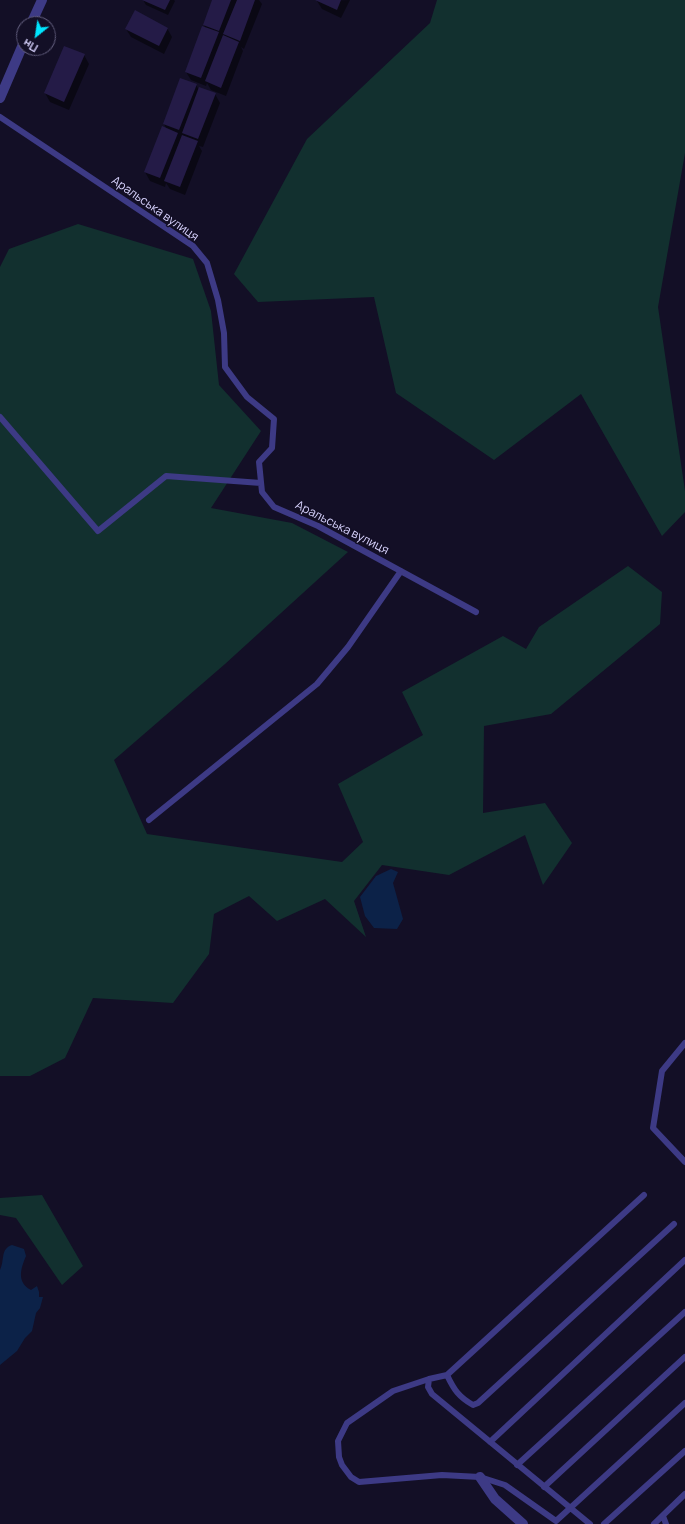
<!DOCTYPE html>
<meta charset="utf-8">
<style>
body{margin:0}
#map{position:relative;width:685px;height:1524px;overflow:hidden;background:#130f26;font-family:Manrope,sans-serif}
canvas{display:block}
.north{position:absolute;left:16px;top:16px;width:40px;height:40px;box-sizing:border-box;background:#130f26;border:1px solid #625e7d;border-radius:50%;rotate:210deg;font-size:11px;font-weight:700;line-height:16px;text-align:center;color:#d9d4ff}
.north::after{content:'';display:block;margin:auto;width:14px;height:18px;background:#00e5ff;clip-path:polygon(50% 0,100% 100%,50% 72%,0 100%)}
</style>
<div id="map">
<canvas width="685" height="1524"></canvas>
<div class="north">Пн</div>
</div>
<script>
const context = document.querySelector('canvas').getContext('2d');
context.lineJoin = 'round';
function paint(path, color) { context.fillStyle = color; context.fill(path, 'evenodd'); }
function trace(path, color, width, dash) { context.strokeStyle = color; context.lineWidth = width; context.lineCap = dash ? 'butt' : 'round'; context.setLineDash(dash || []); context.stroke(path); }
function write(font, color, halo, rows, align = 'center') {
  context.font = font + ' Manrope,sans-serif'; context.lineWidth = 3; context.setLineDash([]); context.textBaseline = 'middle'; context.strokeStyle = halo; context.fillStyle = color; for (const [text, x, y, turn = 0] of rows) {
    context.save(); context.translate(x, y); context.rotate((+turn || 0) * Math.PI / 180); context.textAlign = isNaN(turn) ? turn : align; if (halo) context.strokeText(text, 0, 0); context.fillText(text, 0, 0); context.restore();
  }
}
const green = new Path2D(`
 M 437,0 L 685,0 L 685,153 L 658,307 L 685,491 L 685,512 L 662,536 L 581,394 L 494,460 L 396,393 L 374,297 L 258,302 L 234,274 L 307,139 L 430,23 Z
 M 78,224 L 193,259 L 211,311 L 219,385 L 261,431 L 211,508 L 292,523 L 348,552 L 225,664 L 114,760 L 147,834 L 342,862 L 363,842 L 338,784 L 423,735 L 402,692 L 503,636 L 526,649 L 539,627 L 628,566 L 662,592 L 660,624 L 551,714 L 484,726 L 483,813 L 545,803 L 572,843 L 543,885 L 525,835 L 449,875 L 382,865 L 354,901 L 366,937 L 325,899 L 277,921 L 249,896 L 214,914 L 209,954 L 173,1003 L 93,998 L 65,1058 L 30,1076 L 0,1076 L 0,267 L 9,249 Z
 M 42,1195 L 83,1266 L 62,1285 L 16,1218 L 0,1215 L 0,1198 Z`);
const water = new Path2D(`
 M 391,869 L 398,872 L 393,883 L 403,919 L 397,929 L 374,928 L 365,916 L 360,897 L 376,876 Z
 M 12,1245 L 24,1249 L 26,1256 C 21,1268 16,1282 31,1290 L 37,1286 L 39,1292 L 39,1297 L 43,1297 L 40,1308 L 36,1313 L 32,1331 L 25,1338 L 17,1351 L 0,1365 L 0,1270 C 5,1260 0,1249 12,1245 Z`);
const shadow = new Path2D(`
 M 143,0 L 174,0 L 175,1 L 168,15 L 146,5 Z
 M 213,0 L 259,0 L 262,4 L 244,49 L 241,47 L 243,51 L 226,96 L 211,90 L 207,83 L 206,86 L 191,80 L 186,72 L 205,28 L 204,25 Z
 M 350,0 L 341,18 L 322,9 L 317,1 Z
 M 167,28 L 172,37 L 164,54 L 131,37 L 126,29 Z
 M 84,55 L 89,64 L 69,110 L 50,102 L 45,93 Z
 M 196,85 L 199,90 L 215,94 L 220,103 L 203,147 L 199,146 L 202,151 L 185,195 L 170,189 L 166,183 L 165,187 L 150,181 L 145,172 L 167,130 L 164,124 Z`);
const building = new Path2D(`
 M 142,0 L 170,0 L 165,10 Z
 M 212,0 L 231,0 L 219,31 L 203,25 Z
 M 237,0 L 255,0 L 240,41 L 223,34 Z
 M 315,0 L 341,0 L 337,10 Z
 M 135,10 L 168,28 L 159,46 L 125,29 Z
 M 202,26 L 219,32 L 201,78 L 185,72 Z
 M 223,35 L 239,42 L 221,88 L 205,81 Z
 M 64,46 L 85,54 L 64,102 L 44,93 Z
 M 180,78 L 197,84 L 179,130 L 163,124 Z
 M 199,87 L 216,93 L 198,139 L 182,133 Z
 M 162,126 L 178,133 L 160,178 L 144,172 Z
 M 182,135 L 198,141 L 180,187 L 164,181 Z`);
const lane = new Path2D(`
 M 0,117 L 193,246 L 207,263 L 218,300 L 224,333 L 225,367 L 247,397 L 274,419 L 272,448 L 259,462 L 262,492 L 274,507 L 318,526 L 476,612
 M 0,417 L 98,531 L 166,476 L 261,483
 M 149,820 L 317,684 L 348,647 L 401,571
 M 685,1043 L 662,1071 L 653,1128 L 685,1162
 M 447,1375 C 454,1390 459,1397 473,1405 L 478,1403 L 674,1224
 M 429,1379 L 393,1391 L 347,1423 L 338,1441 L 339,1457 L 342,1465 L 351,1477 L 359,1482 L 442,1475 L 480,1477 L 505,1485 L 556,1521 L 685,1403
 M 490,1442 L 685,1260
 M 517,1465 L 685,1312
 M 544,1487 L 685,1357
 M 663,1516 L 666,1524
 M 590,1524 L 432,1394 L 428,1387 L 429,1379 L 447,1375 L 644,1195
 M 604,1524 L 685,1451
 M 654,1524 L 685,1494`);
const street = new Path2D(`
 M 31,24 L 42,0
 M 0,98 L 24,42
 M 480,1477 L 495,1499 L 523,1524`);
const streetNames = [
 ["Аральська вулиця",155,209,35],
 ["Аральська вулиця",342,528,27]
];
paint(green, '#12302f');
paint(water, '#0c2248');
paint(shadow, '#0007');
paint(building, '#241b47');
trace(lane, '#3d3a85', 6);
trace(street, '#3d3a85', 10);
write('12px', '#d9d4ff', '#130f26', streetNames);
</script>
